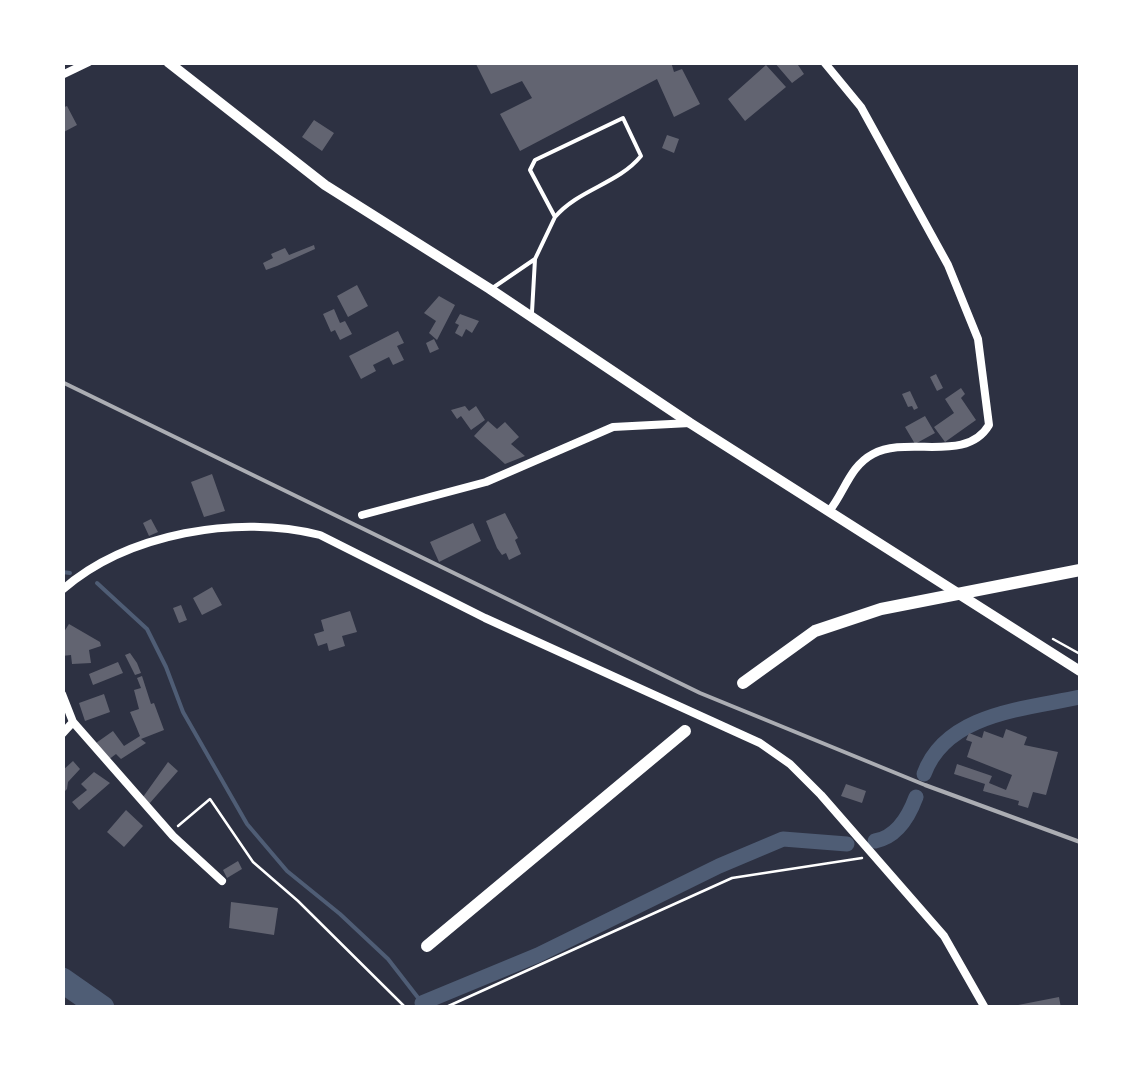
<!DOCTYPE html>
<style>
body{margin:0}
#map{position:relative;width:1143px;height:1070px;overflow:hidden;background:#2d3142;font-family:Quicksand,sans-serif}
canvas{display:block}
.frame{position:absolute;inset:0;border:65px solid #fff;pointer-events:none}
</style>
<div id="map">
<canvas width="1143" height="1070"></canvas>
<div class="frame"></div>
</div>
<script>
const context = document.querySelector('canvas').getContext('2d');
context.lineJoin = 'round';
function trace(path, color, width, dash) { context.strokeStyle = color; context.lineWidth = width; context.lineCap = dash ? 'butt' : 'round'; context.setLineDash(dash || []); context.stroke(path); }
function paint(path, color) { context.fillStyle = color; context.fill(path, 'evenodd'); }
const stream = new Path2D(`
 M 62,572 L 70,573
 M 97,583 L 147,629 L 166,667 L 183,712 L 247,824 L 287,871 L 340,914 L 388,959 L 426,1008`);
const canal = new Path2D(`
 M 924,774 C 946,713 1025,709 1080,697
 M 875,841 C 897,837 909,816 916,797
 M 422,1003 L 538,955 L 719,866 L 783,839 L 847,844`);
const river = new Path2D(`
 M 62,980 L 102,1008`);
const building = new Path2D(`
 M 475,62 L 671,62 L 674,72 L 682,69 L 700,104 L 674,117 L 657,79 L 520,151 L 500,114 L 532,98 L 522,81 L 491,94 Z
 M 774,62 L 796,62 L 804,74 L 792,83 Z
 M 766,65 L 786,87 L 745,121 L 728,99 Z
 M 67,106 L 77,125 L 62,133 L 62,108 Z
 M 314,120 L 334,133 L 322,151 L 302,137 Z
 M 667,135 L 679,139 L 674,153 L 662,148 Z
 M 314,245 L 315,249 L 277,266 L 266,270 L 263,263 L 273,258 L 271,254 L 285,248 L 289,255 Z
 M 357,285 L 368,306 L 348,317 L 337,296 Z
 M 439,296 L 455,305 L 437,340 L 429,333 L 436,321 L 424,313 Z
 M 334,309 L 340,323 L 345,321 L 352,334 L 340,340 L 335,330 L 331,332 L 323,314 Z
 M 460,314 L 479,321 L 472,333 L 466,329 L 462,337 L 455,333 L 459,325 L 455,323 Z
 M 398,331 L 404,343 L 397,346 L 404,360 L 393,365 L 389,357 L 373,365 L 376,371 L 361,379 L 349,356 Z
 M 434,339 L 439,349 L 430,353 L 426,343 Z
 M 936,374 L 943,388 L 937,391 L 930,377 Z
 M 961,388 L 965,394 L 961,398 L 976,420 L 945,442 L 934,427 L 954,413 L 945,399 Z
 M 910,391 L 918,408 L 914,410 L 912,406 L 908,407 L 902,394 Z
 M 465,406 L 469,411 L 476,406 L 485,420 L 471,430 L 461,416 L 457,419 L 451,410 Z
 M 925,416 L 935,433 L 915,444 L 905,427 Z
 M 488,421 L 497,429 L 505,422 L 519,437 L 511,444 L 525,456 L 505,464 L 474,436 Z
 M 212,474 L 225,511 L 204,517 L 191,482 Z
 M 505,513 L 518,538 L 515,540 L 521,554 L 509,560 L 506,553 L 502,555 L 497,548 L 486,521 Z
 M 151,519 L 158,532 L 149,536 L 143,523 Z
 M 473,523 L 481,541 L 439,562 L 430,542 Z
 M 212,587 L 222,605 L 202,615 L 193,598 Z
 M 181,605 L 187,620 L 179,623 L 173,608 Z
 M 350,611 L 357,632 L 342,636 L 345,646 L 329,651 L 327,643 L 318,646 L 314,634 L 324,631 L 321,620 Z
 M 69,624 L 100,642 L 101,646 L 89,650 L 91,663 L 72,664 L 71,655 L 62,656 L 62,635 Z
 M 130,653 L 137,663 L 141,673 L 135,675 L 125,655 Z
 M 118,662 L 123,673 L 93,685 L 89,674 Z
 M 142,676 L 151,704 L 154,703 L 164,730 L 141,739 L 146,743 L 121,759 L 116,754 L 108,760 L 96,743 L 113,731 L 124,746 L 140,736 L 130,712 L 139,709 L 134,690 L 141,688 L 137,678 Z
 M 104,694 L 110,712 L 85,721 L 79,703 Z
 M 1006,729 L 1027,737 L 1024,745 L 1058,752 L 1046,795 L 1033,792 L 1028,808 L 1018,805 L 1019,801 L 983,791 L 985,784 L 954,774 L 957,764 L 992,776 L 989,783 L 1006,790 L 1012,775 L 967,757 L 972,742 L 966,740 L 969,733 L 982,738 L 984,731 L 1003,738 Z
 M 73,761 L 80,769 L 68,782 L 67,789 L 62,794 L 62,771 Z
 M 168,762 L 178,771 L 149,804 L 143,797 Z
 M 94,772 L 110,783 L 79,810 L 72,802 L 87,790 L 81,784 Z
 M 846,784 L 866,791 L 862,803 L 841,796 Z
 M 126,810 L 143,826 L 124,847 L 107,832 Z
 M 238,861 L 242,869 L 227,878 L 223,870 Z
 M 231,902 L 278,908 L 274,935 L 229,928 Z
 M 1059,997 L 1061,1008 L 1014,1008 L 1013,1006 Z`);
const path = new Path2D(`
 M 1053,639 L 1080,654
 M 178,826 L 210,799 L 253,862 L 298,901 L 406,1008
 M 444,1008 L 732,878 L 862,858`);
const service = new Path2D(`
 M 494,287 L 535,259
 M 532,312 L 535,259 L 555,217 L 530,170 L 535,160 L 623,118 L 641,156 C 618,184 579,189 555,217`);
const minor = new Path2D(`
 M 824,62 L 861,107 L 948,265 L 978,339 L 989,425 C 966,464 908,435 873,454 C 850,466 845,491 830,510
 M 62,75 L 89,62
 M 362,515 L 486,482 L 613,427 L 690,423
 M 62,590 C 127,533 238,514 320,535 L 485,618 L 760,743 L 790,764 L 821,795 L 944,936 L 985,1008
 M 62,694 L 73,722 L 173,836 L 222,881
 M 62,734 L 73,722`);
const secondary = new Path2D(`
 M 168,62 L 325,185 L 490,289 L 690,423 L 1080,671`);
const trunk = new Path2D(`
 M 743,683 L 815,631 L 881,609 L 1080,570
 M 427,946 L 685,731`);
const rail = new Path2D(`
 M 62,382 L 700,693 L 925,785 L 1080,842`);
trace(stream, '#4f5d75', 4);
trace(canal, '#4f5d75', 15);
trace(river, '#4f5d75', 25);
paint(building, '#626471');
trace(path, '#fff', 2.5);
trace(service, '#fff', 4);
trace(minor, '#fff', 8);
trace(secondary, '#fff', 10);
trace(trunk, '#fff', 12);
trace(rail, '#abadb3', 4);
</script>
